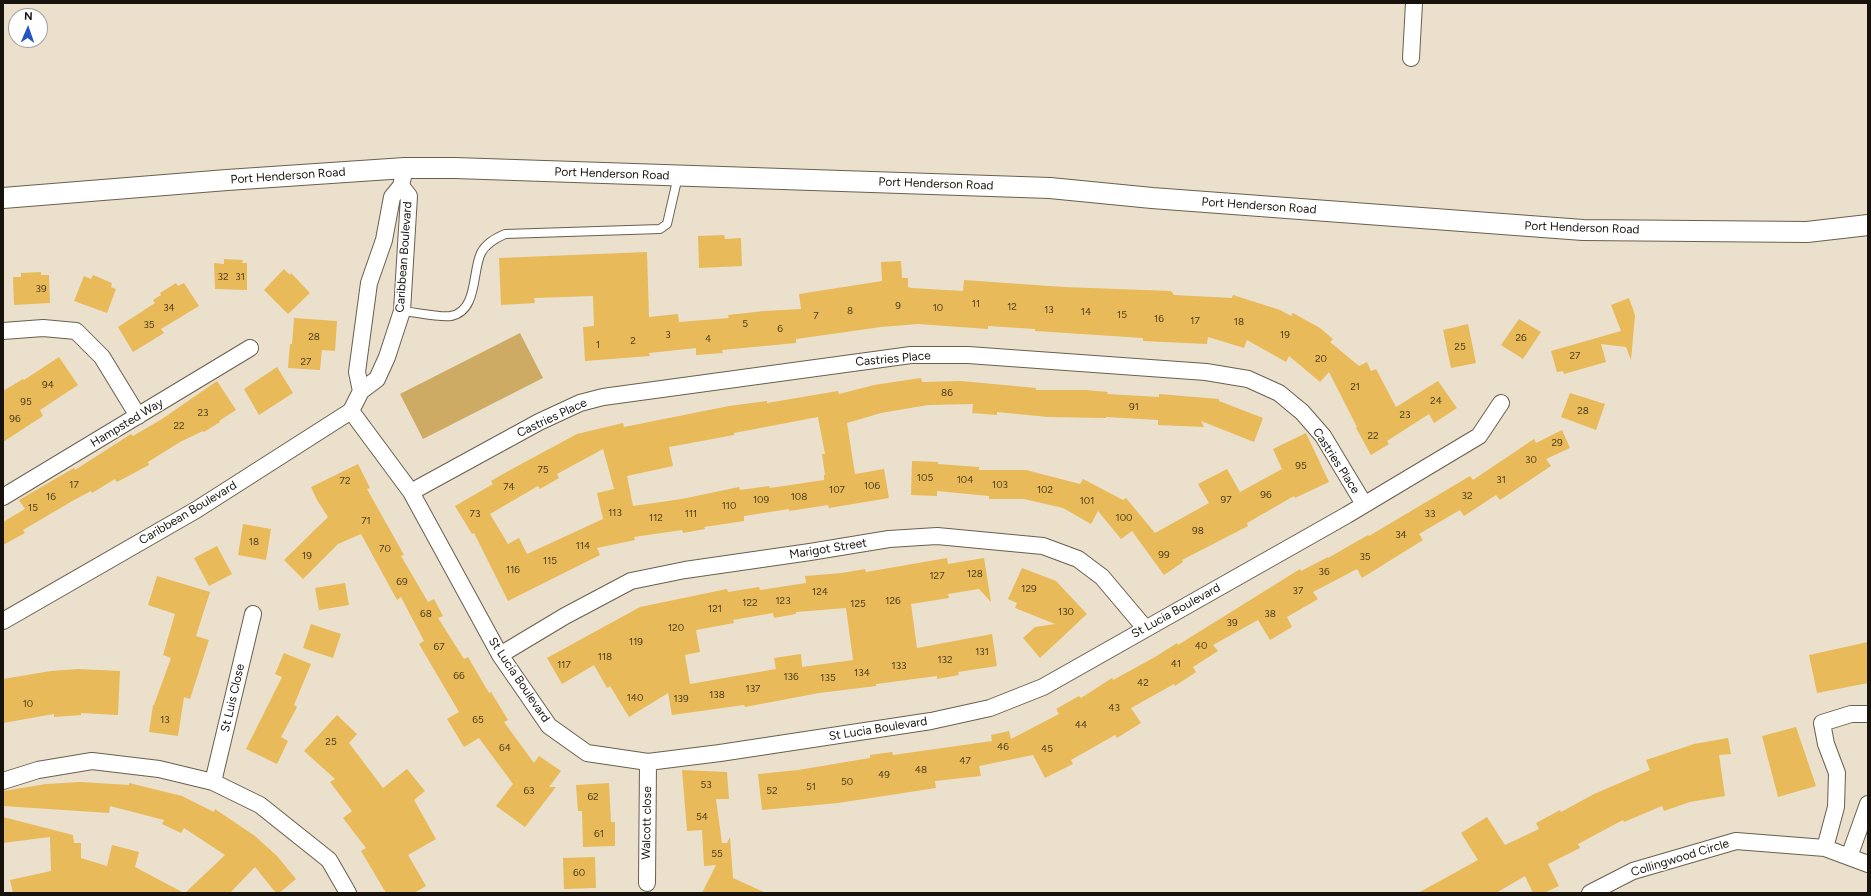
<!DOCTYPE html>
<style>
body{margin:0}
#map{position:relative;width:1871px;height:896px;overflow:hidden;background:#ebe0cb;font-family:Figtree,sans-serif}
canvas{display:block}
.frame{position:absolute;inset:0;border:4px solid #17130c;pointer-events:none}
.north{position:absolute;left:8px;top:8px;width:40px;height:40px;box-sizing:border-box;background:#fff;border:1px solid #a2a19e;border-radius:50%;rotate:2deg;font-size:11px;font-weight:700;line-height:16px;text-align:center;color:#17130c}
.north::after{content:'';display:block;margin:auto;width:14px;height:18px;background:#2655c3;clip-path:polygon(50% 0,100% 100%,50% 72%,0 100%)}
</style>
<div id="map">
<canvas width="1871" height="896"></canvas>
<div class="frame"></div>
<div class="north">N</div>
</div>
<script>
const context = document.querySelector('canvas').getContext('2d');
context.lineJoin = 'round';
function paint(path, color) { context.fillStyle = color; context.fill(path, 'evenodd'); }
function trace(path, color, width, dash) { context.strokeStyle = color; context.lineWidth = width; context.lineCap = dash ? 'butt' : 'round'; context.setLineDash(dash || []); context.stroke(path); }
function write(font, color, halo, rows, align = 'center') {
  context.font = font + ' Figtree,sans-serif'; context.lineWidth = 3; context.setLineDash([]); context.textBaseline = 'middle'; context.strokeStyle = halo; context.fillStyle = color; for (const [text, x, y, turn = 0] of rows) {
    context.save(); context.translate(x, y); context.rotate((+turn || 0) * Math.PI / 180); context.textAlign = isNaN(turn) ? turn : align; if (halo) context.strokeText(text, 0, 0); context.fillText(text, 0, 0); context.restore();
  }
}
const green = new Path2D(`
 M 520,333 L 543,378 L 423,439 L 400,394 Z`);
const building = new Path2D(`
 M 724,235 L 725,239 L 741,238 L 742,266 L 699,268 L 698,236 Z
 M 647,252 L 649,317 L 678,314 L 679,322 L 729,318 L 728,315 L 764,311 L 801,309 L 799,294 L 882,281 L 881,262 L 901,261 L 902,278 L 908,278 L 908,287 L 911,288 L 963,291 L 964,280 L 1064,287 L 1171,291 L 1174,295 L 1232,298 L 1233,295 L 1280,310 L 1291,316 L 1293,313 L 1320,328 L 1333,339 L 1330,342 L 1359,366 L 1367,362 L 1371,371 L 1376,369 L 1396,407 L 1438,381 L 1457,408 L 1434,423 L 1429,414 L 1387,441 L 1389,444 L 1371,455 L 1356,428 L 1357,427 L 1329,372 L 1320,382 L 1289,356 L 1286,362 L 1247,340 L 1244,348 L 1208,337 L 1207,344 L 1143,341 L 1143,338 L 1035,331 L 1035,329 L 988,326 L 988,329 L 918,324 L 881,327 L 796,339 L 796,343 L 722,350 L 723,353 L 696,355 L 696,348 L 649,353 L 650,356 L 585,361 L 583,327 L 594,326 L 593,296 L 534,298 L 535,303 L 501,305 L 499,258 Z
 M 224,259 L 243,260 L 242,263 L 247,263 L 247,290 L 215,289 L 214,263 L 224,264 Z
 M 284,269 L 290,275 L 291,273 L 310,293 L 288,314 L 264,290 Z
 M 41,272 L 41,275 L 49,275 L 50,303 L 14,305 L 13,277 L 21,277 L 21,273 Z
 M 93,275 L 112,283 L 111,287 L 116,289 L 107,313 L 74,301 L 84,276 L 91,279 Z
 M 176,283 L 178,286 L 184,283 L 199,306 L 161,329 L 164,333 L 133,352 L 118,327 L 155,303 L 153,300 L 161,295 L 160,293 Z
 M 1629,298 L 1635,315 L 1631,360 L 1626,347 L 1601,344 L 1606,362 L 1564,374 L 1563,371 L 1557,372 L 1551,351 L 1621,331 L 1611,305 Z
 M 294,318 L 337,321 L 335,351 L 322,350 L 320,370 L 288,368 L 290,344 L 292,344 Z
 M 1519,319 L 1541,332 L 1523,359 L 1501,345 Z
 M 1468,324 L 1476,363 L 1451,368 L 1443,330 Z
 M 59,357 L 78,385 L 40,410 L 43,416 L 3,442 L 3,391 L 23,379 L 24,380 Z
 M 277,367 L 293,393 L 259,415 L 244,389 Z
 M 921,378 L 922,382 L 961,381 L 1036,388 L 1036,390 L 1086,390 L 1108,392 L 1107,394 L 1159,397 L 1159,394 L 1219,399 L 1219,401 L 1263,418 L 1254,442 L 1201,421 L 1204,427 L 1158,425 L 1158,420 L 1106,417 L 1106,418 L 1048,417 L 997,412 L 997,415 L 972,413 L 973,404 L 928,405 L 881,413 L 847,423 L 855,474 L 884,469 L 889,498 L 829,508 L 828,505 L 789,511 L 789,509 L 744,516 L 744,521 L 704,527 L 705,529 L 683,533 L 682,530 L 634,537 L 635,540 L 597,548 L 600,555 L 508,601 L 474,533 L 472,534 L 455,506 L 493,484 L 491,481 L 512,469 L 577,434 L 623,423 L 624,427 L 729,406 L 767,401 L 767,403 L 838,391 L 839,394 L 874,385 ZM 818,417 L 825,454 L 822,454 L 825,475 L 824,475 L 824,480 L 770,488 L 769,486 L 740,490 L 739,487 L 682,499 L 633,506 L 627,476 L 673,466 L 669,447 L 734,435 L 734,433 ZM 603,449 L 614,489 L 597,493 L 603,519 L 527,554 L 519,538 L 508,544 L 490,514 L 538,486 L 540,489 L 559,478 L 557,474 Z
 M 217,381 L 236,410 L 219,421 L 220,422 L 204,432 L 203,431 L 180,442 L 148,462 L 149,465 L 134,473 L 117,482 L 115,479 L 92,493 L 91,491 L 74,500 L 23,530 L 25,533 L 3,545 L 3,522 L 25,509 L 19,500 L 74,468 L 75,470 L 131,434 L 133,436 L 162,419 Z
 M 1570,393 L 1605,404 L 1596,430 L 1561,417 Z
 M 1562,430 L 1570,448 L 1546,459 L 1551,466 L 1500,500 L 1496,495 L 1464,516 L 1460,510 L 1419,534 L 1423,540 L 1362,578 L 1357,569 L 1313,592 L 1318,599 L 1287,617 L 1292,627 L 1270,640 L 1258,620 L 1213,645 L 1218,651 L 1193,667 L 1196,672 L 1175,686 L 1174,684 L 1131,708 L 1141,723 L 1117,738 L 1115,735 L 1071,760 L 1073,764 L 1045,778 L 1033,755 L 979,766 L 981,776 L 935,781 L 936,788 L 838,803 L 762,810 L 758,774 L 798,770 L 870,758 L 870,755 L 892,752 L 893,755 L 992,741 L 991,735 L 1009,731 L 1011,739 L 1059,714 L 1056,709 L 1079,696 L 1081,698 L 1112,678 L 1113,680 L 1155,657 L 1177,643 L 1178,645 L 1300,569 L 1301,571 L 1328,557 L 1328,558 L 1368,535 L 1369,536 L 1470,476 L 1473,480 L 1534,439 L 1536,443 Z
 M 1306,433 L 1329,482 L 1295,498 L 1294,496 L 1247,523 L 1248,526 L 1182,560 L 1183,562 L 1164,575 L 1132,531 L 1121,539 L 1098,511 L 1091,524 L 1063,508 L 1024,499 L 989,499 L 989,496 L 937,491 L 937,496 L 911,495 L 912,461 L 938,462 L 938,464 L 979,467 L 979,470 L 1026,470 L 1080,484 L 1083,479 L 1123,500 L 1126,498 L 1155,533 L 1209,503 L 1198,484 L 1227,469 L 1240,492 L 1282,469 L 1273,449 Z
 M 358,464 L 370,488 L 367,489 L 404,555 L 401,556 L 428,602 L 434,599 L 443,616 L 438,618 L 464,659 L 468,657 L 489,693 L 491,692 L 508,720 L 504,722 L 534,763 L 539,756 L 561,771 L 549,787 L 556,787 L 525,827 L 496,806 L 513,784 L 479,738 L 464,747 L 447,719 L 459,712 L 419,644 L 424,641 L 401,597 L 397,600 L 361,534 L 338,544 L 303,579 L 284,560 L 328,517 L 317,500 L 311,487 Z
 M 243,524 L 271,529 L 266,560 L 238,555 Z
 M 217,546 L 232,574 L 209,586 L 194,558 Z
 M 947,558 L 948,564 L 984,558 L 991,602 L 979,589 L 948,594 L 949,598 L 911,604 L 917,648 L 992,634 L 997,666 L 958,672 L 959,675 L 937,679 L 937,676 L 876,684 L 876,686 L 819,693 L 745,707 L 744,705 L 672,715 L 668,693 L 629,717 L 610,686 L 607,688 L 594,665 L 562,684 L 547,658 L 640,607 L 727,589 L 728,592 L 759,587 L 760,590 L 806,583 L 805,576 L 842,573 L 865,569 L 866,572 ZM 846,608 L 853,660 L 802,667 L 801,654 L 774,658 L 776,669 L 690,684 L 685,655 L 700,652 L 696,630 L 734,623 L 733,620 L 773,613 L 774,618 L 796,614 L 796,612 Z
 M 1022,568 L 1056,581 L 1087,614 L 1040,658 L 1023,638 L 1035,627 L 1055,624 L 1015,608 L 1017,603 L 1008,599 Z
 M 157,576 L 210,592 L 196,636 L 209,640 L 190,699 L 184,697 L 178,736 L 149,732 L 153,705 L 154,705 L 171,658 L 163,655 L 175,614 L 148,605 Z
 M 345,583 L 349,605 L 319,610 L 315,588 Z
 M 311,624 L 341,634 L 333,658 L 303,648 Z
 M 1868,642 L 1868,683 L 1817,693 L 1809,655 Z
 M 284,653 L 311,664 L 294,705 L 297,707 L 281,737 L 288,741 L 277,764 L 246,749 L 282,677 L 275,674 Z
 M 78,669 L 120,671 L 118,715 L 81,713 L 81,715 L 54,717 L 54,714 L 3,723 L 3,679 L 51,671 Z
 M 337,715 L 357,734 L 349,743 L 383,788 L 407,769 L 425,791 L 414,800 L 436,839 L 408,855 L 426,886 L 414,893 L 386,893 L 361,851 L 366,848 L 343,818 L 352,811 L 330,782 L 335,779 L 304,751 Z
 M 1796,727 L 1816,786 L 1778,797 L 1762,736 Z
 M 1728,738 L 1731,754 L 1719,755 L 1725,796 L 1690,802 L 1664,811 L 1662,806 L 1624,822 L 1623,820 L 1578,844 L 1580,848 L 1548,864 L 1559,886 L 1544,893 L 1533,893 L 1525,876 L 1496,893 L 1418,893 L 1478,860 L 1461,833 L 1487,817 L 1505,845 L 1539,829 L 1536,823 L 1560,810 L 1561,812 L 1594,794 L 1650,770 L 1646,760 L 1694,744 Z
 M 682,770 L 727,772 L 729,799 L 716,799 L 722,843 L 727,843 L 730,837 L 733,878 L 766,893 L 702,893 L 716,865 L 704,866 L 702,830 L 687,831 Z
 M 80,782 L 129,785 L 129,783 L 182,796 L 214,812 L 215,809 L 255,836 L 277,856 L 296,879 L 279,893 L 276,893 L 255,867 L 230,893 L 185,893 L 225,855 L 184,828 L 181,833 L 162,824 L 164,820 L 110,806 L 109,813 L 3,806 L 3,791 L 46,784 Z
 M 609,783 L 611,822 L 615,822 L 615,846 L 583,847 L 582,811 L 578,811 L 576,785 Z
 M 3,817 L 73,835 L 74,843 L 81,843 L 81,858 L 107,866 L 112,845 L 139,852 L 135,867 L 184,893 L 13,893 L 10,880 L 51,871 L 50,837 L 3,843 Z
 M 595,857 L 596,888 L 564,889 L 563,858 Z`);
const service = new Path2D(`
 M 402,311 C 414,312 441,318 451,316 C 478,311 472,271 481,253 C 486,243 496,238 505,234 L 660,229 L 667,224 L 678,176`);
const minor = new Path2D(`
 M 1411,58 L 1414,3
 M 3,331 L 43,328 L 76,331 L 102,357 L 138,416
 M 361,391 L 357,372 L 369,283 L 384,240 L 392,197 L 401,186 L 403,177
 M 351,411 L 411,492 L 500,655 L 549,726 L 587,753 L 648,762 L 720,753 L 931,721 L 990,708 L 1043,687 L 1347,515 L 1479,436 L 1501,403
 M 411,492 L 539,422 L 580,403 L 603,397 L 911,355 L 968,355 L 1206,372 L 1248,379 L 1279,393 L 1302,412 L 1323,436 L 1364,504
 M 3,497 L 250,348
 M 3,621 L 196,510 L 351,411 L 361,391 L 377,379 L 387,357 L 402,311 L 409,196 L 401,186
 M 500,655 L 565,616 L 631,581 L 685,570 L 810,552 L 889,539 L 937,536 L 1043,546 L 1078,559 L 1102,577 L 1145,628
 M 3,781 L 38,770 L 92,761 L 159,769 L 213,782 L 260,805 L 329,860 L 348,893
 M 213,782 L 253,614
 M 1825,848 L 1836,807 L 1837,773 L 1826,744 L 1822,723 L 1851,714 L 1868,714
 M 1849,857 L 1868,804
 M 647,883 L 648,762
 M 1590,893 L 1633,871 L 1736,841 L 1825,848 L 1868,864`);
const tertiary = new Path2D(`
 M 3,198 L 227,180 L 405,168 L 455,168 L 1050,188 L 1152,198 L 1583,230 L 1807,232 L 1868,225`);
const numberNames = [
 ["32",223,277],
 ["31",240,277],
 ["39",41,289],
 ["11",976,304],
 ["9",898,306],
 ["12",1012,307],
 ["34",169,308],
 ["10",938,308],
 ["13",1049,310],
 ["8",850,311],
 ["14",1086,312],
 ["15",1122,315],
 ["7",816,316],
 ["16",1159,319],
 ["17",1195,321],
 ["18",1239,322],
 ["5",745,324],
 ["35",149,325],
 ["6",780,329],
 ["3",668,335],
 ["19",1285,335],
 ["28",314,337],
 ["26",1521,338],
 ["4",708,339],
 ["2",633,341],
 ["1",598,345],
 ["25",1460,347],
 ["27",1575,356],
 ["20",1321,359],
 ["27",306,362],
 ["94",48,385],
 ["21",1355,387],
 ["86",947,393],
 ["24",1436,401],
 ["95",26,402],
 ["91",1134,407],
 ["28",1583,411],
 ["23",203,413],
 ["23",1405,415],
 ["96",15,419],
 ["22",179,426],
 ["22",1373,436],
 ["29",1557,443],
 ["30",1531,460],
 ["95",1301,466],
 ["75",543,470],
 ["105",925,478],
 ["104",965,480],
 ["31",1501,480],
 ["72",345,481],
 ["17",74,485],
 ["103",1000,485],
 ["106",872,486],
 ["74",509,487],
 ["107",837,490],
 ["102",1045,490],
 ["96",1266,495],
 ["32",1467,496],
 ["16",51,497],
 ["108",799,497],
 ["109",761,500],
 ["97",1226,500],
 ["101",1087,501],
 ["110",729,506],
 ["15",33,508],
 ["113",615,513],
 ["73",475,514],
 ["111",691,514],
 ["33",1430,514],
 ["112",656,518],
 ["100",1124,518],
 ["71",366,521],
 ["98",1198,531],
 ["34",1401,535],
 ["18",254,542],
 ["114",583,546],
 ["70",385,549],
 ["99",1164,555],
 ["19",307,556],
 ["35",1365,557],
 ["115",550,561],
 ["116",513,570],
 ["36",1324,572],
 ["128",975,574],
 ["127",937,576],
 ["69",402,582],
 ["129",1029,589],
 ["37",1298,591],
 ["124",820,592],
 ["123",783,601],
 ["126",893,601],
 ["122",750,603],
 ["125",858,604],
 ["121",715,609],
 ["130",1066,612],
 ["68",426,614],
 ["38",1270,614],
 ["39",1232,623],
 ["120",676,628],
 ["119",636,642],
 ["40",1201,646],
 ["67",439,647],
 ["131",982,652],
 ["118",605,657],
 ["132",945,660],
 ["41",1176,664],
 ["117",564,665],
 ["133",899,666],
 ["134",862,673],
 ["66",459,676],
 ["136",791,677],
 ["135",828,678],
 ["42",1143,683],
 ["137",753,689],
 ["138",717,695],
 ["140",635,698],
 ["139",681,699],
 ["10",28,704],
 ["43",1114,708],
 ["13",165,720],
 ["65",478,720],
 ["44",1081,725],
 ["25",331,742],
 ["46",1003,747],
 ["64",505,748],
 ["45",1047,749],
 ["47",965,761],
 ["48",921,770],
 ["49",884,775],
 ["50",847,782],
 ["53",706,785],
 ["51",811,787],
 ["63",529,791],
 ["52",772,791],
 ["62",593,797],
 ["54",702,817],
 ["61",599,834],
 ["55",717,854],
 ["60",579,873]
];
const streetNames = [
 ["Port Henderson Road",612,174,2],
 ["Port Henderson Road",288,176,-4],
 ["Port Henderson Road",936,184,2],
 ["Port Henderson Road",1259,206,4],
 ["Port Henderson Road",1582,228,2],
 ["Caribbean Boulevard",404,257,-86],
 ["Castries Place",893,359,-5],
 ["Castries Place",552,418,-25],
 ["Hampsted Way",127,423,-31],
 ["Castries Place",1336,461,57],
 ["Caribbean Boulevard",188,513,-31],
 ["Marigot Street",828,549,-9],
 ["St Lucia Boulevard",1176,611,-29],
 ["St Lucia Boulevard",519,680,56],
 ["St Luis Close",233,698,-77],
 ["St Lucia Boulevard",878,729,-9],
 ["Walcott close",647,823,-89],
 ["Collingwood Circle",1680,858,-17]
];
paint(green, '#ceab64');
paint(building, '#e8ba59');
trace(service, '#695f4e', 10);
trace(minor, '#695f4e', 18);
trace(tertiary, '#695f4e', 22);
trace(service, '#fff', 8);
trace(minor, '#fff', 16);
trace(tertiary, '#fff', 20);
write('10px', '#4b3d1f', null, numberNames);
write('12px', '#17130c', '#fff', streetNames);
</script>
